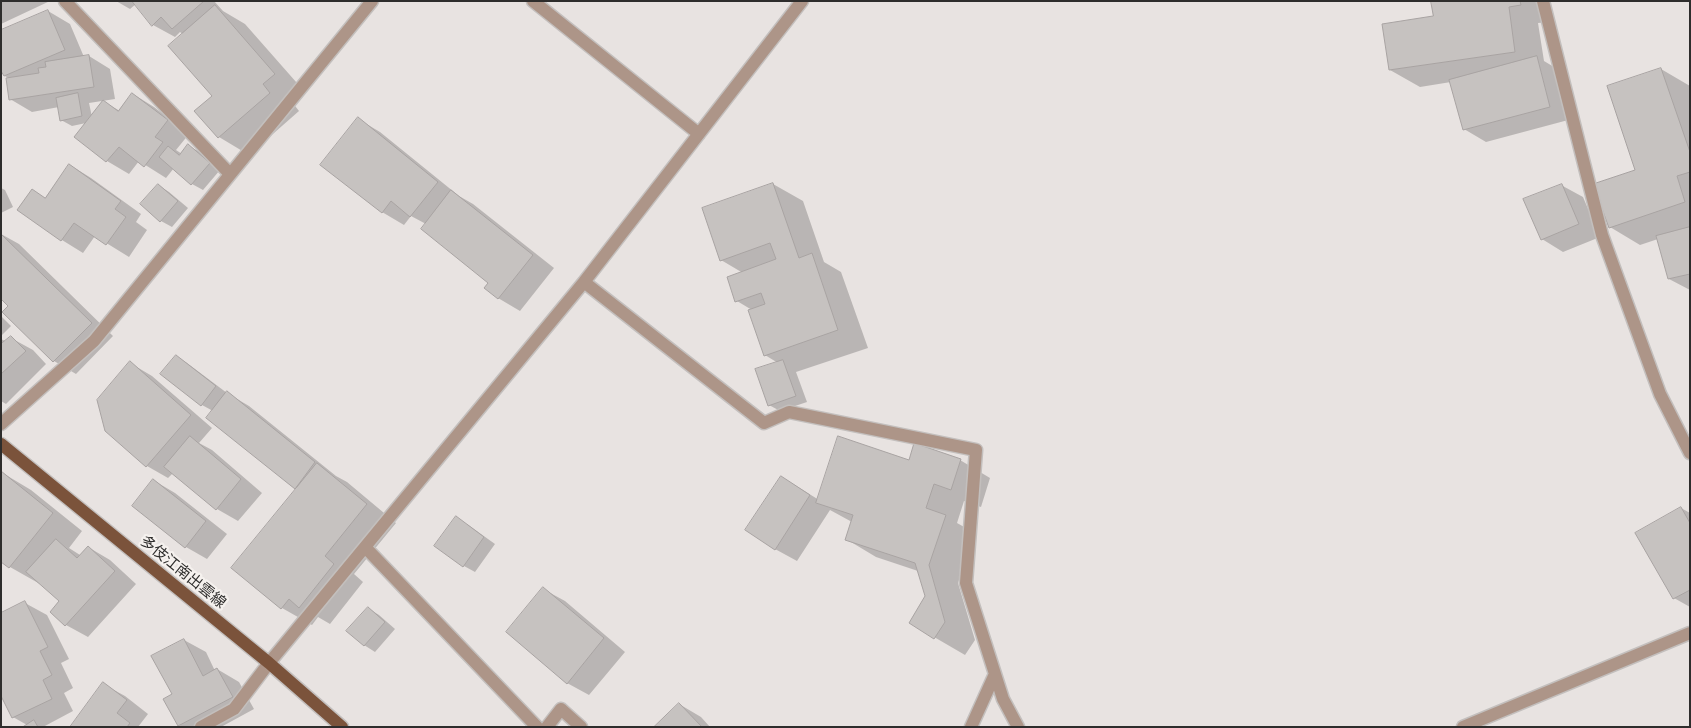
<!DOCTYPE html>
<meta charset="utf-8">
<style>
body{margin:0}
#map{position:relative;width:1691px;height:728px;overflow:hidden;background:#e8e3e1;font-family:"Public Sans",sans-serif}
canvas{display:block}
.frame{position:absolute;inset:0;border:2px solid #2e2d2c;pointer-events:none}
</style>
<div id="map">
<canvas width="1691" height="728"></canvas>
<div class="frame"></div>
</div>
<script>
const context = document.querySelector('canvas').getContext('2d');
context.lineJoin = 'round';
function paint(path, color) { context.fillStyle = color; context.fill(path, 'evenodd'); }
function trace(path, color, width, dash) { context.strokeStyle = color; context.lineWidth = width; context.lineCap = dash ? 'butt' : 'round'; context.setLineDash(dash || []); context.stroke(path); }
function write(font, color, halo, rows, align = 'center') {
  context.font = font + ' "Public Sans","Noto Sans JP",sans-serif'; context.lineWidth = 4.5; context.setLineDash([]); context.textBaseline = 'middle'; context.strokeStyle = halo; context.fillStyle = color; for (const [text, x, y, turn = 0] of rows) {
    context.save(); context.translate(x, y); context.rotate((+turn || 0) * Math.PI / 180); context.textAlign = isNaN(turn) ? turn : align; if (halo) context.strokeText(text, 0, 0); context.fillText(text, 0, 0); context.restore();
  }
}
const shadow = new Path2D(`
 M 1,1 L 50,1 L 1,24 Z
 M 116,1 L 214,1 L 223,11 L 245,24 L 304,91 L 292,102 L 299,111 L 249,155 L 219,137 L 214,96 L 184,35 L 180,32 L 175,37 L 153,25 L 136,4 L 130,9 Z
 M 1432,1 L 1547,1 L 1550,22 L 1538,23 L 1544,61 L 1559,70 L 1572,119 L 1486,142 L 1464,129 L 1451,82 L 1420,87 L 1390,70 L 1434,17 Z
 M 48,11 L 70,24 L 84,57 L 89,56 L 110,69 L 115,99 L 89,103 L 92,117 L 104,102 L 120,111 L 133,94 L 154,107 L 189,134 L 176,150 L 182,154 L 189,146 L 200,152 L 220,170 L 203,190 L 192,184 L 174,168 L 166,178 L 139,161 L 129,174 L 107,161 L 76,137 L 86,123 L 72,126 L 61,120 L 59,107 L 32,112 L 10,99 L 10,79 L 5,76 Z
 M 1661,69 L 1690,86 L 1690,290 L 1669,279 L 1658,239 L 1640,245 L 1610,227 L 1636,171 Z
 M 358,119 L 380,132 L 459,196 L 473,204 L 554,268 L 520,311 L 498,298 L 490,282 L 426,224 L 411,216 L 404,225 L 382,212 Z
 M 70,165 L 91,178 L 141,214 L 136,222 L 147,230 L 129,257 L 95,236 L 83,253 L 62,240 L 19,210 L 32,190 L 46,199 Z
 M 773,184 L 803,201 L 824,262 L 841,272 L 868,348 L 796,372 L 807,402 L 780,411 L 769,405 L 778,363 L 765,355 L 752,310 L 737,301 L 743,273 L 721,260 Z
 M 158,185 L 169,192 L 188,208 L 172,227 L 161,221 Z
 M 1561,185 L 1583,197 L 1600,237 L 1563,252 L 1542,239 Z
 M 1,188 L 5,190 L 13,207 L 1,213 Z
 M 1,234 L 19,244 L 113,336 L 76,374 L 54,361 L 3,312 L 10,306 Z
 M 1,316 L 11,326 L 1,336 Z
 M 11,338 L 33,350 L 46,364 L 6,404 L 1,401 L 1,339 L 7,342 Z
 M 176,356 L 187,363 L 227,393 L 249,406 L 336,476 L 347,482 L 396,523 L 354,574 L 363,582 L 330,624 L 318,617 L 312,625 L 282,608 L 298,489 L 213,411 L 202,405 L 162,374 Z
 M 130,363 L 152,376 L 212,428 L 199,443 L 212,450 L 262,493 L 238,521 L 217,509 L 173,473 L 168,478 L 147,466 Z
 M 960,460 L 990,478 L 981,507 L 964,501 L 957,523 L 975,533 L 958,583 L 975,640 L 965,655 L 910,623 L 926,597 L 918,571 L 876,557 L 846,539 L 852,522 L 830,510 L 797,561 L 775,549 L 782,477 L 819,500 L 910,462 Z
 M 1,472 L 31,490 L 82,531 L 69,548 L 80,555 L 88,547 L 110,560 L 136,584 L 88,637 L 66,625 L 61,601 L 41,583 L 40,584 L 10,567 L 1,560 Z
 M 153,480 L 175,493 L 227,534 L 207,559 L 186,547 Z
 M 1681,508 L 1690,513 L 1690,607 L 1674,598 L 1637,534 Z
 M 467,524 L 495,544 L 475,572 L 464,566 Z
 M 543,589 L 565,601 L 625,652 L 589,695 L 567,683 Z
 M 25,603 L 47,615 L 69,659 L 61,663 L 73,688 L 64,693 L 73,711 L 43,727 L 25,727 L 27,725 L 13,717 Z
 M 368,608 L 379,615 L 395,629 L 375,652 L 364,645 Z
 M 184,640 L 206,652 L 215,671 L 217,669 L 239,682 L 254,709 L 221,727 L 182,727 L 179,725 Z
 M 103,684 L 125,696 L 148,714 L 138,727 L 72,727 Z
 M 679,704 L 701,717 L 710,727 L 656,727 Z`);
const building = new Path2D(`
 M 132,1 L 204,1 L 172,29 L 161,17 L 152,26 Z
 M 1431,1 L 1520,1 L 1521,5 L 1509,7 L 1515,52 L 1389,70 L 1382,24 L 1433,16 Z
 M 215,5 L 275,74 L 263,84 L 270,93 L 218,138 L 194,111 L 212,96 L 168,46 Z
 M 48,10 L 65,50 L 4,76 L 1,71 L 1,30 Z
 M 89,55 L 94,87 L 9,100 L 6,78 L 39,73 L 38,68 L 46,67 L 45,62 Z
 M 1537,56 L 1550,107 L 1463,130 L 1449,80 Z
 M 1661,68 L 1690,152 L 1690,172 L 1677,176 L 1685,202 L 1609,228 L 1593,184 L 1635,170 L 1607,86 Z
 M 78,93 L 82,116 L 60,121 L 56,98 Z
 M 132,93 L 168,120 L 155,137 L 163,142 L 144,167 L 119,147 L 106,162 L 74,137 L 103,100 L 118,111 Z
 M 358,117 L 438,182 L 410,217 L 391,201 L 382,213 L 320,165 Z
 M 188,144 L 210,163 L 191,185 L 159,157 L 168,146 L 179,155 Z
 M 69,164 L 121,201 L 115,209 L 126,217 L 106,245 L 74,223 L 61,241 L 17,210 L 32,189 L 45,198 Z
 M 773,183 L 799,258 L 812,253 L 838,330 L 764,356 L 748,310 L 765,304 L 761,293 L 735,302 L 727,277 L 776,259 L 770,243 L 720,261 L 702,208 Z
 M 158,184 L 178,201 L 160,222 L 140,204 Z
 M 1562,184 L 1579,224 L 1541,240 L 1523,199 Z
 M 451,190 L 533,255 L 498,299 L 484,288 L 488,283 L 421,229 Z
 M 1690,227 L 1690,274 L 1668,279 L 1656,236 Z
 M 1,234 L 92,323 L 53,362 L 2,312 L 8,306 L 1,299 Z
 M 11,336 L 26,351 L 1,374 L 1,344 Z
 M 176,355 L 216,386 L 201,406 L 160,374 Z
 M 783,360 L 796,396 L 768,406 L 755,369 Z
 M 130,361 L 191,415 L 146,467 L 105,431 L 97,400 Z
 M 227,391 L 315,462 L 295,489 L 206,418 Z
 M 190,436 L 241,479 L 216,510 L 164,467 Z
 M 838,436 L 909,460 L 914,443 L 961,459 L 951,490 L 934,484 L 926,508 L 946,515 L 929,565 L 945,622 L 934,639 L 909,623 L 925,596 L 915,563 L 845,540 L 853,515 L 816,503 Z
 M 317,463 L 367,504 L 325,556 L 334,564 L 299,608 L 289,599 L 281,609 L 231,568 Z
 M 1,471 L 53,513 L 9,568 L 1,562 Z
 M 781,476 L 810,495 L 775,550 L 745,530 Z
 M 153,479 L 206,521 L 185,548 L 132,506 Z
 M 1681,507 L 1690,523 L 1690,590 L 1673,599 L 1635,533 Z
 M 456,516 L 484,537 L 463,567 L 434,546 Z
 M 56,539 L 77,558 L 88,546 L 115,571 L 65,626 L 50,612 L 59,601 L 26,572 Z
 M 543,587 L 604,638 L 567,684 L 506,632 Z
 M 25,601 L 48,647 L 40,651 L 52,675 L 43,680 L 52,699 L 12,718 L 1,696 L 1,613 Z
 M 368,607 L 385,622 L 364,646 L 346,631 Z
 M 184,639 L 203,676 L 217,668 L 233,697 L 178,726 L 163,699 L 172,694 L 151,656 Z
 M 103,682 L 127,700 L 117,713 L 130,723 L 127,727 L 70,727 Z
 M 679,703 L 702,727 L 654,727 Z
 M 34,720 L 38,727 L 23,727 Z`);
const minor = new Path2D(`
 M 65,1 L 230,174
 M 533,1 L 699,134
 M 1543,1 L 1602,235 L 1660,394 L 1690,453
 M 584,282 L 764,423 L 789,412 L 976,450 L 966,583 L 1003,699 L 1018,727
 M 1,424 L 94,341 L 372,1
 M 365,547 L 537,727
 M 201,727 L 234,709 L 269,663 L 584,282 L 802,1
 M 547,727 L 561,709 L 581,727
 M 971,727 L 995,674
 M 1463,727 L 1690,633`);
const major = new Path2D(`
 M 1,444 L 269,663 L 342,727`);
const streetNames = [
 ["多伎江南出雲線",183,572,39]
];
paint(shadow, '#0003');
paint(building, '#c6c2c0');
trace(building, '#a8a3a2', 1);
trace(minor, '#c3bfbd', 15);
trace(major, '#c3bfbd', 15);
trace(minor, '#ad9588', 12);
trace(major, '#7b533b', 12);
write('15px', '#2e2d2c', '#f5f1ee', streetNames);
</script>
